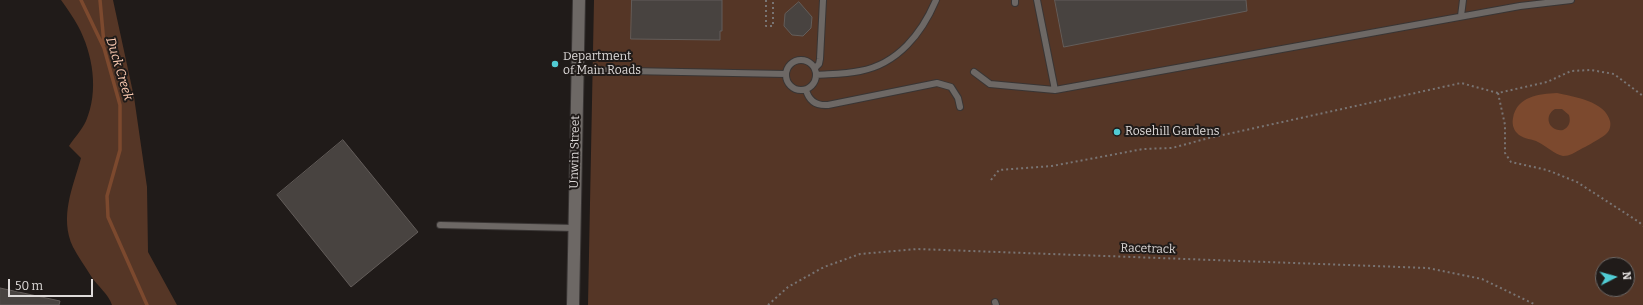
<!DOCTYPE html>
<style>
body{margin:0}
#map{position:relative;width:1643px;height:305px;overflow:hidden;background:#201b19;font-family:Bitter,serif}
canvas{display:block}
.north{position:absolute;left:1595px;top:257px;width:40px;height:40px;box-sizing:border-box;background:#201b19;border:1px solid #6c6866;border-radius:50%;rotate:84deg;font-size:11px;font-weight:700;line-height:16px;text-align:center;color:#dfdbda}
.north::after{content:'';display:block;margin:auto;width:14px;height:18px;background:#51ccd4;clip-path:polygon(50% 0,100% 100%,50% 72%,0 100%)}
.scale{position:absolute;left:8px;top:279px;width:85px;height:18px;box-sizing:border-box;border:2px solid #dfdbda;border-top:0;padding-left:5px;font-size:12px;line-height:14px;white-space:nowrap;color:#dfdbda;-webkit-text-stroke:3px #201b19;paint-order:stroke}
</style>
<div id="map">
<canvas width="1643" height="305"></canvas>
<div class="north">N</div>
<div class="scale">50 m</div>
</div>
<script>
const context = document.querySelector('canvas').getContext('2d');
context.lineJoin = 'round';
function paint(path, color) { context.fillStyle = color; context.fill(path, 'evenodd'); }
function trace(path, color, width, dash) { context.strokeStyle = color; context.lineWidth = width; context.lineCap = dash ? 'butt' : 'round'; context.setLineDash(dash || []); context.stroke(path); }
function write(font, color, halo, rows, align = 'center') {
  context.font = font + ' Bitter,serif'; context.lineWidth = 4; context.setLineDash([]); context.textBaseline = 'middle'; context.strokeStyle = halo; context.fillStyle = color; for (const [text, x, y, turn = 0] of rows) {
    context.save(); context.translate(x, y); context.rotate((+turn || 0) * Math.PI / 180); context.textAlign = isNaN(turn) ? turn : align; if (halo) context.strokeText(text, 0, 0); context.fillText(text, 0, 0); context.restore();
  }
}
const green = new Path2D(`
 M 61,0 L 113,0 L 134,97 L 147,187 L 148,252 L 177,305 L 112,305 C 108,293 98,287 91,276 C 85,266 78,257 73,247 C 59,217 73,187 81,158 L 69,146 C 74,138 82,130 86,121 C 99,91 93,54 78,26 C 73,17 67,8 61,0 Z
 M 594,0 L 1643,0 L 1643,305 L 588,305 ZM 1603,265 L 1627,265 L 1627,289 L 1603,289 Z`);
const water = new Path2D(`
 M 1557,93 C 1574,97 1605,101 1610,121 C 1611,125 1610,130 1607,133 C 1603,138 1579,150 1572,154 C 1569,155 1567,156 1563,156 C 1554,154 1545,145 1536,141 C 1530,139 1521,138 1517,133 C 1513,129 1512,123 1513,118 C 1517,96 1539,94 1557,93 ZM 1555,109 L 1562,109 L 1569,115 C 1571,122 1569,127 1563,130 C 1549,132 1543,116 1555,109 Z`);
const stream = new Path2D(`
 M 81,0 L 104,48 L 120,105 L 120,150 L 107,196 L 108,217 L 147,305
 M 100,0 L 104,44`);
const building = new Path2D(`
 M 632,0 L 722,0 L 722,31 L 720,31 L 720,40 L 631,39 Z
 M 1055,0 L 1246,0 L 1247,11 L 1064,47 Z
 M 799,2 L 812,17 L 811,28 L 803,36 L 792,35 L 784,26 L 785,14 Z
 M 343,140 L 418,232 L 351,287 L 277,195 Z
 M 0,288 L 60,301 L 59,305 L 0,305 Z`);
const path = new Path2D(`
 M 766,0 L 766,26 L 773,26 L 773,0
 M 1498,93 L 1505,125 L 1505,153 L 1511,162 L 1547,170 L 1577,182 L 1639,222 L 1643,226
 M 991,180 L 999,170 L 1052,166 L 1143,149 L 1172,148 L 1209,138 L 1461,83 L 1498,93 L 1547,82 L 1571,71 L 1591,70 L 1614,74 L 1643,96
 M 768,305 L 788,287 L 824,267 L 860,254 L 917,249 L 1428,268 L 1482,279 L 1536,305`);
const service = new Path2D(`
 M 1037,0 L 1055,90 L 1520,6 L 1571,0
 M 1015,3 L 1015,0
 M 1461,16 L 1463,0
 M786 75a15 15 0 1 1 30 0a15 15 0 1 1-30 0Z
 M 815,68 L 819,64 L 820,59 L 823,0
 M 577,70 L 786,74
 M 974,72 L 990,84 L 1055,90
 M 817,75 C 831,74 846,74 860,71 C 898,64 922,33 936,0
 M 806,90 C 809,101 816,106 828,105 L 937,83 L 951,87 L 958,98 L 960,107
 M 440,225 L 574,228
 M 995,302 L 996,305`);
const minor = new Path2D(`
 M 573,305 L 579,0`);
const markers = [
 [555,64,4,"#51ccd4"],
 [1117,132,4,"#51ccd4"]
];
const poiNames = [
 ["Department",563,57],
 ["of Main Roads",563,71],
 ["Rosehill Gardens",1125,132]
];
const streetNames = [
 ["Unwin Street",575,152,-89],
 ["Racetrack",1148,249,2]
];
const waterNames = [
 ["Duck Creek",119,69,73]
];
paint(green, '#553626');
paint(water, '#7c492e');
trace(stream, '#7c492e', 3.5);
paint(building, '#484340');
trace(building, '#635d5a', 1);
trace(service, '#393534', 8);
trace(minor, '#393534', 14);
trace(path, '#797473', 2, [2, 3]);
trace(service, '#6d6865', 6);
trace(minor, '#6d6865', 12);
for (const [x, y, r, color] of markers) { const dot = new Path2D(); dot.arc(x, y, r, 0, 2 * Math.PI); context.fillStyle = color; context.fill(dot); trace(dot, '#201b19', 1.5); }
write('12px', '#dfdbda', '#201b19', poiNames, 'left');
write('12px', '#dfdbda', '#201b19', streetNames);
write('italic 13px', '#fbcab1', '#201b19', waterNames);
</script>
